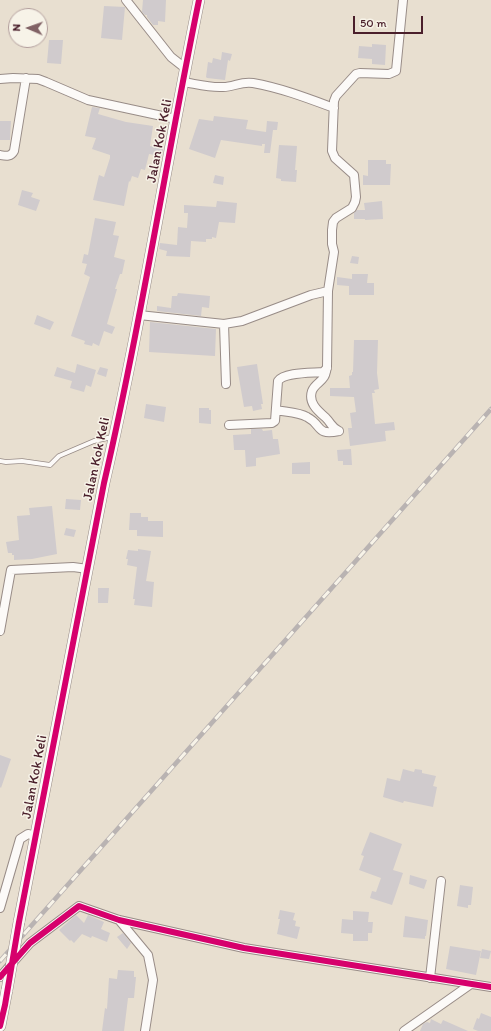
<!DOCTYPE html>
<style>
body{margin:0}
#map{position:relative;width:491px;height:1031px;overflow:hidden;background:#e8dfd0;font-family:Itim,sans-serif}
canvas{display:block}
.north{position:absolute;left:8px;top:8px;width:40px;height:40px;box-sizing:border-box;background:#f7f3e8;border:1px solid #b29e9c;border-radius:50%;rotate:272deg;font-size:11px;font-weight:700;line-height:16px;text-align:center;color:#4a1f2b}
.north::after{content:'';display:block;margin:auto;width:14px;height:18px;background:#816265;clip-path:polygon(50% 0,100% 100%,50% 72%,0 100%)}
.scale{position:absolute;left:353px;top:16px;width:70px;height:18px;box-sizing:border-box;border:2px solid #4a1f2b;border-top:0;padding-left:5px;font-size:12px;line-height:14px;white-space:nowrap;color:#4a1f2b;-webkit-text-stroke:3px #f7f3e8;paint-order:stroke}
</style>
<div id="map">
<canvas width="491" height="1031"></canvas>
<div class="north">N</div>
<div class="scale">50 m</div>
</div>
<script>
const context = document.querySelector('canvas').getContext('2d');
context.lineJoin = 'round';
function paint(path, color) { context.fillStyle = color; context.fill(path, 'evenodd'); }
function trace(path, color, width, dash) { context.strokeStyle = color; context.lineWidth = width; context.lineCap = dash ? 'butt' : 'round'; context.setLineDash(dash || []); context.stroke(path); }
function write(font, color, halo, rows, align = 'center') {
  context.font = font + ' Itim,sans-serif'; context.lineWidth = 3; context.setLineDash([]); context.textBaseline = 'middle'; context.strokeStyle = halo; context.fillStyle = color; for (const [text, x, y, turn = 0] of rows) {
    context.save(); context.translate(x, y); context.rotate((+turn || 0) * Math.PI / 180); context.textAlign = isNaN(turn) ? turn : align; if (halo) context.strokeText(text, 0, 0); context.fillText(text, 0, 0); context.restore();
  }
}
const building = new Path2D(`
 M 143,0 L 166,0 L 165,22 L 158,21 L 158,25 L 153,25 L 147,17 L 147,15 L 145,15 L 142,12 Z
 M 104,6 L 125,7 L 122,40 L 101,38 Z
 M 49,40 L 63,40 L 61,64 L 47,63 Z
 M 372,44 L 386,45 L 385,65 L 372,64 L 372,59 L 358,58 L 359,46 L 372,47 Z
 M 222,52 L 232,54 L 230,61 L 228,60 L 225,80 L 207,78 L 206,77 L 208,62 L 212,63 L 213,58 L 221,60 Z
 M 92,107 L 100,108 L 98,114 L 126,122 L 153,126 L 150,146 L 163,149 L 162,156 L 149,154 L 145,170 L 141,169 L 138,178 L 132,176 L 130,182 L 129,181 L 124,206 L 93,200 L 99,175 L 104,177 L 110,158 L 110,155 L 92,149 L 96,138 L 85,136 Z
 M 214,116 L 248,120 L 246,129 L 266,132 L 267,121 L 278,122 L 277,130 L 273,130 L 270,153 L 264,153 L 265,144 L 262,144 L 262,146 L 221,140 L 215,158 L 189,149 L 199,119 L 213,121 Z
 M 0,121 L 11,121 L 10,140 L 0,140 Z
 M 279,145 L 297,146 L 295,170 L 297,170 L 296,182 L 281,181 L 281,179 L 276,178 Z
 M 368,160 L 386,160 L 386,164 L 391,164 L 390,185 L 363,185 L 363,175 L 368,176 Z
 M 215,175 L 224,177 L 223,185 L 213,183 Z
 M 22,190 L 33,193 L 31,197 L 40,200 L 36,211 L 18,205 Z
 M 217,201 L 237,203 L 235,223 L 219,222 L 216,238 L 212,237 L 212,239 L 206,239 L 206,242 L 191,241 L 190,257 L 166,256 L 167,251 L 159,249 L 160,243 L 177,245 L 178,227 L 187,228 L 188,213 L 184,213 L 184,205 L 216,207 Z
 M 382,201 L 383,219 L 365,220 L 365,219 L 354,219 L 354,213 L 357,210 L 365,210 L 364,203 Z
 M 95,218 L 116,222 L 113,235 L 119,236 L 114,257 L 125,260 L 122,274 L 120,274 L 115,289 L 117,289 L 107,324 L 115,327 L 112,334 L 104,331 L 99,346 L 93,343 L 92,346 L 84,344 L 85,341 L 71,336 L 90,277 L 84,274 L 87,264 L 82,263 L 84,254 L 88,255 Z
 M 352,256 L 359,257 L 358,264 L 350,263 Z
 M 352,274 L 368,274 L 367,283 L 374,283 L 374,295 L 349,295 L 349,286 L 337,285 L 337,277 L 352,279 Z
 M 178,293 L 210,296 L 209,308 L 202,307 L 201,316 L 157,311 L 157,306 L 171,308 L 172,296 L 177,296 Z
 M 37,315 L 54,322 L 50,330 L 34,324 Z
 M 150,322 L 216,329 L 215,356 L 149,352 Z
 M 354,340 L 378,340 L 377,373 L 379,389 L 374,390 L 375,393 L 372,393 L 375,424 L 394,422 L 395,430 L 385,431 L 386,441 L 350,446 L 348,428 L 352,428 L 350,413 L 356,412 L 354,397 L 330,396 L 330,388 L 350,388 L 349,376 L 352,375 L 352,372 L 353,372 Z
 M 77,364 L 96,370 L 91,387 L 86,385 L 84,392 L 70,388 L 72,381 L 54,376 L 57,367 L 75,373 Z
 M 257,364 L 263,404 L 261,404 L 262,409 L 253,411 L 252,406 L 244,407 L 237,367 Z
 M 100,367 L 108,369 L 106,377 L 97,374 Z
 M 146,404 L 166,407 L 164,422 L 144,418 Z
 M 199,408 L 209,408 L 209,410 L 211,410 L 211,424 L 199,423 Z
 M 251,429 L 262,429 L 263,431 L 272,430 L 273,439 L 278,439 L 280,454 L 256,458 L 256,466 L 246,467 L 245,450 L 234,450 L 233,435 L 251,434 Z
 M 351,449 L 352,465 L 343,465 L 343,461 L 338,461 L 337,450 Z
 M 310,462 L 310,474 L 292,474 L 292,463 Z
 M 66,499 L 81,500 L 80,510 L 65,509 Z
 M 52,506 L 57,554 L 32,559 L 14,560 L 14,555 L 12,555 L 12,553 L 8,553 L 6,542 L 19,540 L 17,516 L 30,515 L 29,508 Z
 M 130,513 L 141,513 L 141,517 L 148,517 L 148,521 L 163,521 L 163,537 L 137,536 L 137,530 L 129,530 Z
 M 66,528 L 76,530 L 74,537 L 64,535 Z
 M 138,549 L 151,551 L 146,581 L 154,582 L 152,607 L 134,605 L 135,599 L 133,599 L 137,567 L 127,565 L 128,559 L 126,559 L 128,550 L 138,551 Z
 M 98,588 L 109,588 L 108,603 L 98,603 Z
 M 0,755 L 11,759 L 1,788 L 0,787 Z
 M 403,769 L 414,772 L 415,769 L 422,770 L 422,773 L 436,776 L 433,786 L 437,787 L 433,807 L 404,801 L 403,803 L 383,797 L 387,778 L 400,781 Z
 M 370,832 L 402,844 L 393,870 L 403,873 L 392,905 L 370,898 L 372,891 L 376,892 L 381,878 L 359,870 L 364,856 L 361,855 Z
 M 410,875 L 427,880 L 424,889 L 409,884 Z
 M 460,885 L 473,887 L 471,905 L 468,905 L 468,908 L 457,906 Z
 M 280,910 L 295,913 L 293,920 L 296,921 L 295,926 L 300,927 L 297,939 L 277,934 L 280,919 L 278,919 Z
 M 353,911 L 369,912 L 368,922 L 373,922 L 372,933 L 368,933 L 368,941 L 353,941 L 353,934 L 341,933 L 342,919 L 353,920 Z
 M 76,915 L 84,923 L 88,915 L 104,922 L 101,929 L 110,933 L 107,942 L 92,936 L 91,938 L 82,934 L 74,943 L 71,940 L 70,941 L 59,930 Z
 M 405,916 L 428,920 L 426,936 L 425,936 L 425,939 L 403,937 Z
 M 123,933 L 131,943 L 127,949 L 117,937 Z
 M 450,946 L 481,951 L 476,975 L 446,969 Z
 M 482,949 L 491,951 L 489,959 L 480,958 Z
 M 118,970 L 134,971 L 134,977 L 136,977 L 134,998 L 128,998 L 124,1031 L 102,1031 L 105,1008 L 107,1009 L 109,978 L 117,979 Z
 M 481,1013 L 491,1017 L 491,1031 L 478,1031 L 473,1029 L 477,1018 L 479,1019 Z
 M 431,1019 L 441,1024 L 443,1020 L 468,1031 L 420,1031 L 423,1024 L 427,1022 L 430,1023 Z`);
const service = new Path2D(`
 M 0,461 L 6,462 L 22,461 L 50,465 L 59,456 L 94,441 L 112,437`);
const minor = new Path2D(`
 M 126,0 L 171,57 L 185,68
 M 0,79 L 13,78 L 38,79 L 46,82 L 88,100 L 176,119
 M 183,82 C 196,84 210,88 223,87 C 234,87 241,81 253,83 C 281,88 307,98 334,108
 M 0,155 C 6,156 11,157 14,151 L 26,78
 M 139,315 L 224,324 L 242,321 L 311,295 L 328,291
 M 224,324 L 226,384
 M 276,410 C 286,412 299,412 307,417 C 323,425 315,436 339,431
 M 229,425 L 272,423 L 275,421 L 278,381 C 284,372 311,373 323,372 L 327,368
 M 339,431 C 330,426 332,424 326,418 C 318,411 308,403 312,391 C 314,385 321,382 324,377 C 326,374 326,370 327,368 L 328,291 L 334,252 L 332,244 L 332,230 L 333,222 L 336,218 L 352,208 L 355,202 L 356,197 L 354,175 L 335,158 L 332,151 L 334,101 L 336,96 L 356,74 L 360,73 L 389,74 L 396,71 L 403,0
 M 0,631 L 11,570 L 73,567 L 88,569
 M 0,908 L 20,839 L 28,834 L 36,836
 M 119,920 L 148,955 L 153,980 L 145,1031
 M 0,977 L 30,943 L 79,906 L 119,920 L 244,948 L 491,987
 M 430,978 L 441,881
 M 404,1031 L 471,984`);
const tertiary = new Path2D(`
 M 19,922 L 104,483 C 141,323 166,161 199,0
 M 0,1026 L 7,990`);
const rail = new Path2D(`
 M 0,961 L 491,409`);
const tertiaryBridge = new Path2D(`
 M 7,990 L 19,922`);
const cycleway = new Path2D(`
 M 0,977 L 30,943 L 79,906 L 119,920 L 244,948 L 491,987
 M 0,1026 L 5,1005 L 19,922 L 104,483 C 141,323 166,161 199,0`);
const streetNames = [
 ["Jalan Kok Keli",160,141,-79],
 ["Jalan Kok Keli",97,459,-78],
 ["Jalan Kok Keli",35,777,-79]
];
paint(building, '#d0cbcd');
trace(service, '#988c87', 5.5);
trace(minor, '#988c87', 10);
trace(tertiary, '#988c87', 12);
trace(service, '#fcfaf8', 4);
trace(minor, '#fcfaf8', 8);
trace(tertiary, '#fcfaf8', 11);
trace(rail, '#b9b3b2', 4.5);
trace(rail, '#f7f3e8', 3, [9]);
trace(tertiaryBridge, '#988c87', 12, []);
trace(tertiaryBridge, '#fcfaf8', 11);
trace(cycleway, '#d6006c', 6);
write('14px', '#4a1f2b', '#f7f3e8', streetNames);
</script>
